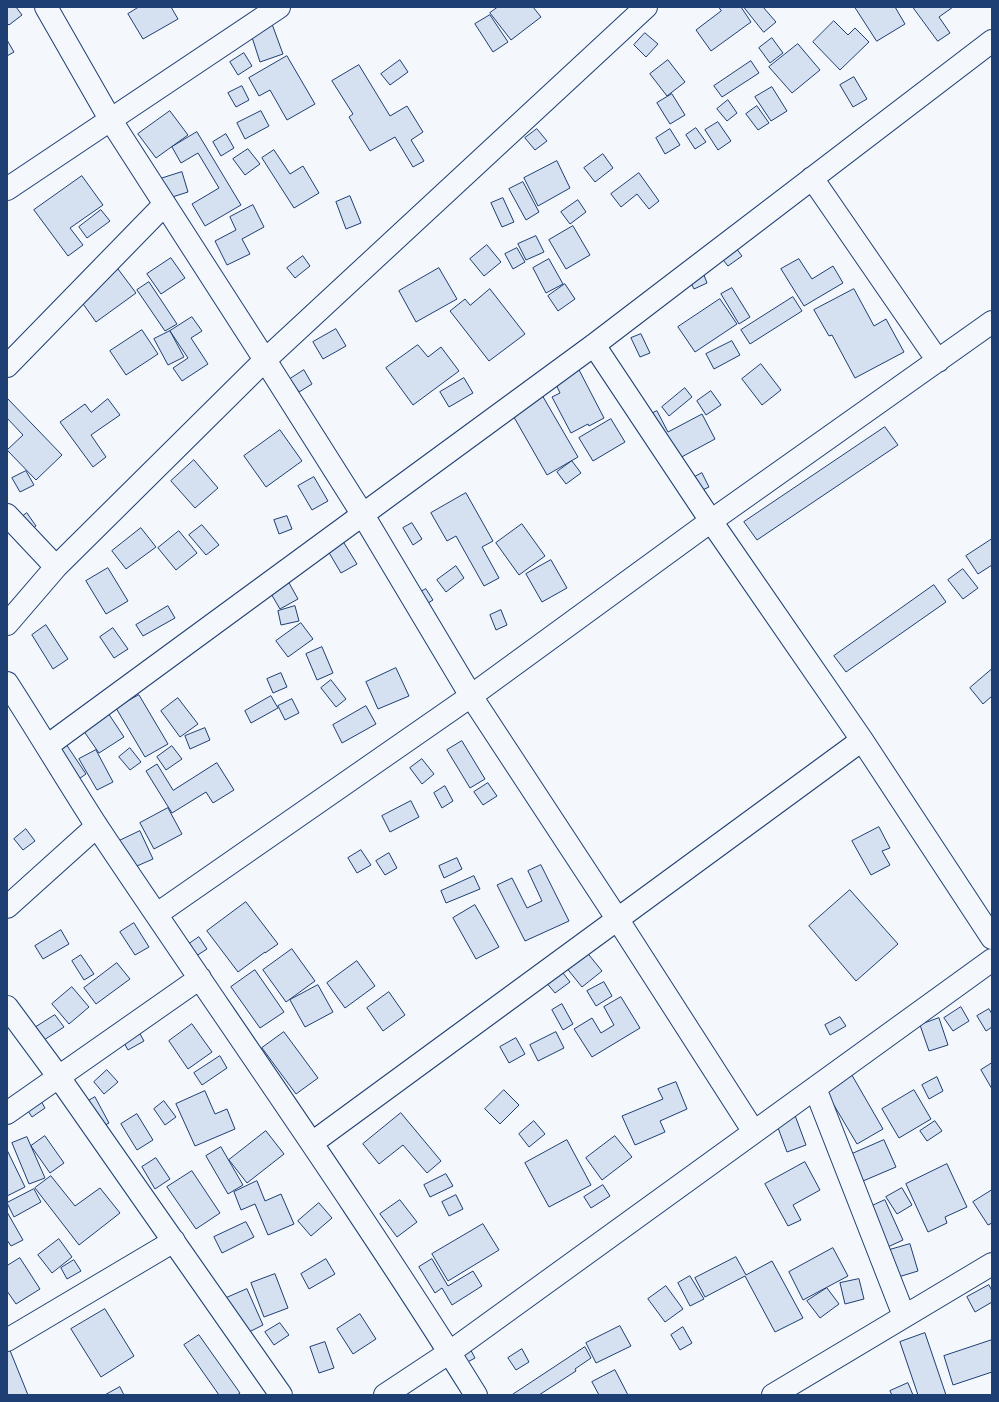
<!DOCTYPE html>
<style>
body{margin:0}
#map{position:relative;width:999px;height:1402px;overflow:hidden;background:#f4f7fb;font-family:"Varela Round",sans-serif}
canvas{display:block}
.frame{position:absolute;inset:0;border:8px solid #1d3f73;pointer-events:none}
</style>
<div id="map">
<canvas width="999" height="1402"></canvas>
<div class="frame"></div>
</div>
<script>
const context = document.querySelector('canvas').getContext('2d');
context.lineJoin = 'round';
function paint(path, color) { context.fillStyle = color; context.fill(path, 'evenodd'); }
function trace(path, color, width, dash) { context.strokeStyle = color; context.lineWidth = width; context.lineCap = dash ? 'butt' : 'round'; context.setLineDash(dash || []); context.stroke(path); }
const building = new Path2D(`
 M 7,7 L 16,7 L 22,15 L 9,25 L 7,23 Z
 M 139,7 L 171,7 L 178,19 L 143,39 L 128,14 Z
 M 498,7 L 533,7 L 541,17 L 511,40 L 490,13 Z
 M 719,7 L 741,7 L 751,22 L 711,51 L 696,30 L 721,11 Z
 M 744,7 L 763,7 L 776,22 L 764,32 Z
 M 855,7 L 895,7 L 905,24 L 877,41 Z
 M 913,7 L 953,7 L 939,17 L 950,33 L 938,41 Z
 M 490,15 L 508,42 L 493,52 L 475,24 Z
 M 834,21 L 848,35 L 855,28 L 869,42 L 840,70 L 813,42 Z
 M 272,24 L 283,54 L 260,62 L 250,31 Z
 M 645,33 L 658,44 L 646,57 L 634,45 Z
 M 772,38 L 783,53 L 770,63 L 759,48 Z
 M 7,40 L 14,52 L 7,56 Z
 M 798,44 L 820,70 L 792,93 L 769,67 Z
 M 244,53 L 252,66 L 238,75 L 230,62 Z
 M 287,56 L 315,104 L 287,120 L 270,90 L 259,96 L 249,78 Z
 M 400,60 L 408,72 L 390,85 L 381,74 Z
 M 668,60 L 685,82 L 667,96 L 650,74 Z
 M 751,61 L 759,73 L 722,97 L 714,86 Z
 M 359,65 L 390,116 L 407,106 L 423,132 L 411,140 L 424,161 L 413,167 L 395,137 L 370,151 L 349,117 L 353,114 L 332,81 Z
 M 854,77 L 867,99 L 853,107 L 840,85 Z
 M 242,86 L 249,100 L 236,107 L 228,93 Z
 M 772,87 L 787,111 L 771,121 L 755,97 Z
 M 672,94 L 685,115 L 670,124 L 657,103 Z
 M 728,100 L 737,113 L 727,121 L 717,109 Z
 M 757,106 L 769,123 L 758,130 L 746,114 Z
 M 170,111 L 188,135 L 156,158 L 138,134 Z
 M 261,111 L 269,126 L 245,139 L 237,123 Z
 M 718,122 L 731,141 L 718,150 L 705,130 Z
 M 696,128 L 706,142 L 695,149 L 686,135 Z
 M 537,129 L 547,141 L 535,150 L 525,138 Z
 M 670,129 L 680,145 L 665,154 L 656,138 Z
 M 197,132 L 241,205 L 205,226 L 192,204 L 219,188 L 198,153 L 181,163 L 172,147 Z
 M 226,134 L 234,148 L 221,156 L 213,142 Z
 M 248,149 L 260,164 L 245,175 L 233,159 Z
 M 274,150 L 290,174 L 303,166 L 319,193 L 294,208 L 262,158 Z
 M 603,154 L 613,168 L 595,182 L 584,168 Z
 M 557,161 L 570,188 L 538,206 L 524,178 Z
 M 182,172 L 188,192 L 166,199 L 160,179 Z
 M 639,173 L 659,201 L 649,209 L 637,194 L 621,207 L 611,194 Z
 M 82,176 L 103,205 L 70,228 L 83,245 L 68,256 L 34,210 Z
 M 523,182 L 539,212 L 526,220 L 509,189 Z
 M 350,196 L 361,223 L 346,229 L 336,202 Z
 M 503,198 L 514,222 L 502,227 L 491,203 Z
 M 578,200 L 586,212 L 570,224 L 561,212 Z
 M 253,205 L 264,227 L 242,239 L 250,254 L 227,265 L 215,241 L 236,230 L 230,217 Z
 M 101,210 L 110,221 L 87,238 L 79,227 Z
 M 573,226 L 590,255 L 566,269 L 549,240 Z
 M 536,236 L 544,252 L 526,260 L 518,244 Z
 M 733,244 L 742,256 L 728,266 L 719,255 Z
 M 487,245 L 501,262 L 484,276 L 470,259 Z
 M 517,248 L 525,262 L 513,269 L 505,254 Z
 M 303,256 L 310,266 L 295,278 L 287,268 Z
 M 171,258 L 185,278 L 161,294 L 147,274 Z
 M 549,259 L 563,284 L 546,293 L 533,268 Z
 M 799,259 L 812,279 L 833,266 L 843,283 L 804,306 L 781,269 Z
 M 115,265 L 136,293 L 96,322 L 76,294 Z
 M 439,268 L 457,299 L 416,322 L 399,291 Z
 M 702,270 L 707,283 L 694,289 L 688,277 Z
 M 149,282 L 177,324 L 165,331 L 137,290 Z
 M 565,284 L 575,299 L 558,311 L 548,296 Z
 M 732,288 L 750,317 L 739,324 L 721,294 Z
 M 490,289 L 525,334 L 489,361 L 450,311 L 465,299 L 470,305 Z
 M 854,289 L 874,326 L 886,319 L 904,352 L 855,378 L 832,335 L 829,336 L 814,310 Z
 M 793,297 L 802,311 L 750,344 L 741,330 Z
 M 720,299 L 737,324 L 695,352 L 678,327 Z
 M 192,317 L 202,331 L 191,338 L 208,364 L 182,381 L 173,368 L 188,358 L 170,331 Z
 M 336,329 L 346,346 L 323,359 L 313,342 Z
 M 142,330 L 158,354 L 126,375 L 110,351 Z
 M 170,331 L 184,357 L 168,365 L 154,339 Z
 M 641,334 L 650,353 L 640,357 L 631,338 Z
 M 732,341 L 740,355 L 714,369 L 706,354 Z
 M 418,345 L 428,357 L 441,347 L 459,371 L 413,405 L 386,368 Z
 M 761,364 L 781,390 L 762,405 L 742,379 Z
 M 577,366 L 604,418 L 589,426 L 588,424 L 571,433 L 552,397 L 560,393 L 553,378 Z
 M 304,370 L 312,384 L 299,392 L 290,379 Z
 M 464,378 L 473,393 L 449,407 L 440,392 Z
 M 685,388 L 692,397 L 669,416 L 662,407 Z
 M 711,391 L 721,405 L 706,415 L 697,401 Z
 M 542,395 L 578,457 L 547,475 L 511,412 Z
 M 7,398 L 62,455 L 36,480 L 7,450 L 23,435 L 7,418 Z
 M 108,399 L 120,415 L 91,435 L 106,457 L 93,467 L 60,422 L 85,404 L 91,412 Z
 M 657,411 L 668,432 L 702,414 L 715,439 L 676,460 L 651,414 Z
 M 611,419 L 625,442 L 593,461 L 579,438 Z
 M 885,427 L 898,445 L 757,540 L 744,522 Z
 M 280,430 L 302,461 L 266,487 L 244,456 Z
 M 194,460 L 218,488 L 195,508 L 171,481 Z
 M 572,461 L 581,473 L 566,484 L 557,472 Z
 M 26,471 L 34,485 L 20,492 L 12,478 Z
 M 702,473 L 709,487 L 696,493 L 689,480 Z
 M 314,477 L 328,501 L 312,510 L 298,486 Z
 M 466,493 L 493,541 L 482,547 L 499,578 L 484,586 L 456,536 L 447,541 L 431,513 Z
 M 27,513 L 36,526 L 23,535 L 15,522 Z
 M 287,516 L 292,529 L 279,534 L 274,520 Z
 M 412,523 L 422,539 L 413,545 L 403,528 Z
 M 522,524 L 545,556 L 519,575 L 496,543 Z
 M 202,525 L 219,545 L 206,555 L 189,535 Z
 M 141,528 L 156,547 L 126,569 L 112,551 Z
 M 336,530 L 357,564 L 341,573 L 321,539 Z
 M 179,531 L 197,553 L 176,570 L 158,548 Z
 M 992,539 L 992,565 L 978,574 L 966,556 Z
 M 551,560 L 567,588 L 542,602 L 526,574 Z
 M 456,566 L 464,578 L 446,592 L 437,580 Z
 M 108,568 L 128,601 L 106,614 L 86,581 Z
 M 963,569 L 978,588 L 963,599 L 948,580 Z
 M 288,581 L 298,599 L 280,609 L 270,592 Z
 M 934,585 L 946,602 L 846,672 L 834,656 Z
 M 426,589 L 433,600 L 418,609 L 411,597 Z
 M 168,606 L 175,618 L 143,636 L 136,625 Z
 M 295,606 L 299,621 L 281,625 L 278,611 Z
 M 501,610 L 507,625 L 496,630 L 490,615 Z
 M 301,623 L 313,639 L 288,657 L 276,641 Z
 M 46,625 L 68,659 L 53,669 L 32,635 Z
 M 113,628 L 128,649 L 114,658 L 100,637 Z
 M 322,647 L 333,673 L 317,680 L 306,654 Z
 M 396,668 L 409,696 L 378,709 L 366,682 Z
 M 992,669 L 992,696 L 983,704 L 970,688 Z
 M 281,673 L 287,687 L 273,693 L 267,679 Z
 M 331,680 L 346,699 L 336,707 L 321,688 Z
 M 139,695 L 168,744 L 145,757 L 116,708 Z
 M 271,696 L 278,708 L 251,723 L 245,711 Z
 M 178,698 L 198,724 L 180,737 L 161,711 Z
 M 292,699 L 299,713 L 285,720 L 278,706 Z
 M 366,706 L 376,724 L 342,743 L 333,725 Z
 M 106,710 L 124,737 L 99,753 L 81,727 Z
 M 205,728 L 210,740 L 190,749 L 185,736 Z
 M 64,741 L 86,774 L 73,783 L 50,751 Z
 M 462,741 L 485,779 L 470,788 L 447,750 Z
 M 172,746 L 182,759 L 166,770 L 157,757 Z
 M 130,748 L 141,762 L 130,770 L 119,757 Z
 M 96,750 L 113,782 L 97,790 L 79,759 Z
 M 422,759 L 434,774 L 422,784 L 410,768 Z
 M 217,763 L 234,790 L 213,803 L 206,792 L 172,813 L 146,771 L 157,764 L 173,790 Z
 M 488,783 L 497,796 L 483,805 L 474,792 Z
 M 445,786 L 453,801 L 442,808 L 434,793 Z
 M 411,801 L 419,817 L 390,832 L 382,816 Z
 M 168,808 L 182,834 L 154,849 L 140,823 Z
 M 879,827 L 890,848 L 882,851 L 890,865 L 871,875 L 852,841 Z
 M 26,829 L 35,841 L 23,850 L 14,839 Z
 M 140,831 L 153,859 L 130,869 L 117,842 Z
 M 361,850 L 371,865 L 357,873 L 348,858 Z
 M 389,853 L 397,868 L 385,875 L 376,861 Z
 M 457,858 L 462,869 L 444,878 L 439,866 Z
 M 541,865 L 569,921 L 525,941 L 497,885 L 512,878 L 527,908 L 542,901 L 528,871 Z
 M 474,876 L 480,889 L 446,903 L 441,891 Z
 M 850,890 L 898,944 L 856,981 L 809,926 Z
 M 246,902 L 278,944 L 265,953 L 265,952 L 238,972 L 207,931 Z
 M 475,905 L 499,947 L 476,959 L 453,918 Z
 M 134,923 L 149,947 L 135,955 L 120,932 Z
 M 61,930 L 69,944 L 43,959 L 35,946 Z
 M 199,937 L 207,949 L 193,958 L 186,946 Z
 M 292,949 L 315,981 L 286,1002 L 263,970 Z
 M 585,950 L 602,971 L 582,987 L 565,966 Z
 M 81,955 L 94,974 L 84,980 L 72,961 Z
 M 357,961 L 375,986 L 345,1008 L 327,983 Z
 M 117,963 L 130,979 L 96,1004 L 84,988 Z
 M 560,969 L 570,982 L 555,993 L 545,981 Z
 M 255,970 L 284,1012 L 260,1028 L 231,987 Z
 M 604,982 L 612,996 L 596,1006 L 587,991 Z
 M 318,985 L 333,1012 L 305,1027 L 290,1000 Z
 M 72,987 L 89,1007 L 69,1024 L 52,1004 Z
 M 389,992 L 405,1015 L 383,1031 L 367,1008 Z
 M 621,997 L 640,1028 L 592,1057 L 574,1029 L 592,1018 L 601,1033 L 614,1025 L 604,1007 Z
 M 562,1004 L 573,1024 L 563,1030 L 552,1010 Z
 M 961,1007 L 969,1021 L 953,1031 L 944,1018 Z
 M 989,1009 L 992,1014 L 992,1027 L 986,1031 L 977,1016 Z
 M 55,1015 L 64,1027 L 44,1040 L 36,1027 Z
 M 840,1017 L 846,1026 L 830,1035 L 825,1025 Z
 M 939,1018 L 948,1045 L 929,1051 L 920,1025 Z
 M 192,1024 L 212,1052 L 188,1069 L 169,1041 Z
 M 135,1025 L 144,1041 L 128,1050 L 119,1034 Z
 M 284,1032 L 318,1078 L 296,1094 L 262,1048 Z
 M 556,1032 L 564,1048 L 538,1061 L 530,1045 Z
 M 516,1038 L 525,1054 L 509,1063 L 500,1047 Z
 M 220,1056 L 227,1068 L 202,1085 L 194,1073 Z
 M 992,1063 L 992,1089 L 981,1070 Z
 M 107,1070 L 118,1082 L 104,1094 L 94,1082 Z
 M 849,1070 L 883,1129 L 857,1144 L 822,1085 Z
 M 937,1077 L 943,1091 L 929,1099 L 922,1085 Z
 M 676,1082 L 687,1109 L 660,1121 L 665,1132 L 635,1145 L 622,1116 L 663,1099 L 658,1089 Z
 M 504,1090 L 519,1105 L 500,1124 L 485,1109 Z
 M 914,1090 L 931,1119 L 899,1138 L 882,1109 Z
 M 205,1091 L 215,1114 L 227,1109 L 235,1129 L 195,1146 L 176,1104 Z
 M 38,1096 L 45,1108 L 32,1117 L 24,1105 Z
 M 95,1097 L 109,1123 L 94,1131 L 80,1106 Z
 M 164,1101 L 176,1117 L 165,1125 L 154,1109 Z
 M 793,1110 L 806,1145 L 787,1152 L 774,1117 Z
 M 401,1113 L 441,1161 L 427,1173 L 403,1145 L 379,1164 L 363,1144 Z
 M 137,1114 L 153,1140 L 137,1150 L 121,1124 Z
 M 534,1121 L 545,1134 L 529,1147 L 519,1134 Z
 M 935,1121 L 942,1131 L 927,1141 L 920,1131 Z
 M 266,1131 L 284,1154 L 247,1183 L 229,1160 Z
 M 45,1136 L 64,1163 L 50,1173 L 31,1146 Z
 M 615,1136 L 632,1157 L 602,1180 L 586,1158 Z
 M 27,1137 L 45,1178 L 29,1184 L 12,1143 Z
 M 567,1140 L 591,1185 L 549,1207 L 525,1163 Z
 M 884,1140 L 896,1167 L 863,1181 L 852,1154 Z
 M 221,1147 L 243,1185 L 228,1194 L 206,1156 Z
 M 7,1150 L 25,1187 L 7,1196 Z
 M 156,1158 L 170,1179 L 155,1189 L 142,1167 Z
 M 805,1162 L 820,1190 L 793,1205 L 801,1220 L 788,1226 L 765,1184 Z
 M 947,1164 L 967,1207 L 945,1217 L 947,1223 L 928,1232 L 906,1184 Z
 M 192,1171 L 220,1213 L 196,1229 L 167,1187 Z
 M 446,1174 L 453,1186 L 430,1197 L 424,1185 Z
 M 51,1176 L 75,1206 L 100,1188 L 120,1213 L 79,1245 L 35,1188 Z
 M 257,1181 L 265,1201 L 281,1194 L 294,1224 L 268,1235 L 255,1204 L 241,1210 L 234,1192 Z
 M 603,1185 L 610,1196 L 591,1208 L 584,1197 Z
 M 902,1188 L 912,1205 L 897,1214 L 886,1197 Z
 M 34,1189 L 41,1202 L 14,1217 L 7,1203 Z
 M 992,1190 L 992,1223 L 988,1225 L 973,1202 Z
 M 456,1195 L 463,1209 L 449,1216 L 442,1202 Z
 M 400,1200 L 417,1222 L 397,1237 L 380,1214 Z
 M 885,1200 L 903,1240 L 879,1251 L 861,1211 Z
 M 319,1203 L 332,1218 L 311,1236 L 298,1221 Z
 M 7,1212 L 23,1240 L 11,1246 L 7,1240 Z
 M 246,1222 L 254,1237 L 222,1253 L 214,1237 Z
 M 483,1224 L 499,1250 L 448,1281 L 432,1254 Z
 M 59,1239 L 72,1257 L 52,1273 L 38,1255 Z
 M 910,1244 L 918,1271 L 895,1278 L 886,1251 Z
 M 833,1248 L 848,1276 L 803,1300 L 789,1272 Z
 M 736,1257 L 746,1275 L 772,1261 L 803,1318 L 775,1332 L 745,1276 L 705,1297 L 695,1278 Z
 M 20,1258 L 40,1289 L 16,1304 L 7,1291 L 7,1266 Z
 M 326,1259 L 335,1274 L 309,1289 L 301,1274 Z
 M 432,1259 L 448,1286 L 473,1271 L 482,1286 L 452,1305 L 442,1288 L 435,1293 L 419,1267 Z
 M 74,1260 L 81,1271 L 67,1279 L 61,1268 Z
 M 275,1274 L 288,1308 L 264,1317 L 251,1283 Z
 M 690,1276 L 704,1299 L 690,1306 L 678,1283 Z
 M 859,1279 L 864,1299 L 845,1304 L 840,1283 Z
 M 989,1285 L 992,1291 L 992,1302 L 975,1312 L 967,1297 Z
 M 666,1286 L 683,1309 L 665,1322 L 648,1299 Z
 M 827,1288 L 839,1304 L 820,1318 L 807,1301 Z
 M 247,1289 L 263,1325 L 241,1336 L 224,1299 Z
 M 105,1309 L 134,1356 L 101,1377 L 71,1329 Z
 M 360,1314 L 376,1339 L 353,1354 L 337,1329 Z
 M 280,1323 L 289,1335 L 274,1345 L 265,1332 Z
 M 620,1326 L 631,1346 L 596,1363 L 586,1343 Z
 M 683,1327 L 692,1343 L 680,1350 L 671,1335 Z
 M 925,1333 L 946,1395 L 918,1395 L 900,1342 Z
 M 199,1335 L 240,1393 L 237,1395 L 219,1395 L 184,1345 Z
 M 992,1340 L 992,1372 L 953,1385 L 944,1356 Z
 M 325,1342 L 334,1368 L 319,1373 L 310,1347 Z
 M 467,1343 L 475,1358 L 462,1365 L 454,1350 Z
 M 585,1347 L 591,1358 L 575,1369 L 576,1371 L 539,1395 L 512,1395 Z
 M 9,1348 L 28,1395 L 7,1395 L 7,1349 Z
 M 522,1349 L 529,1362 L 516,1370 L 508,1358 Z
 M 615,1370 L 628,1395 L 599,1395 L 592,1382 Z
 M 908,1383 L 913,1395 L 892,1395 L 890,1391 Z
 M 120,1387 L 124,1395 L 105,1395 Z`);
const minor = new Path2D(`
 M 46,7 L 110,119 L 265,360 L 363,515 L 471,696 L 618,920 L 754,1132
 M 812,178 L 938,361
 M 7,189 L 279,7
 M 594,345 L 711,521 L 862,740 L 992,938
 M 7,366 L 164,205
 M 7,515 L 56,567
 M 7,624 L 56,567 L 265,360 L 646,7
 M 7,683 C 38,731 67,780 98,828 C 224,1017 356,1202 476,1395
 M 47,746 L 594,345 L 992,41
 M 7,907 L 97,826
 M 157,914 L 471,696 L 711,521 L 992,322
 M 7,1007 L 58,1076 L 281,1395
 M 815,1088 L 904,1316
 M 7,1113 L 200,978
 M 312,1143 L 862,740
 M 7,1340 L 174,1241
 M 385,1395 L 450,1352 L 992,960
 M 773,1395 L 992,1264`);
paint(building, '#d5e0f0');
trace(building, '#1d3f73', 1);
trace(minor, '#1d3f73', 24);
trace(minor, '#f4f7fb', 22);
</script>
